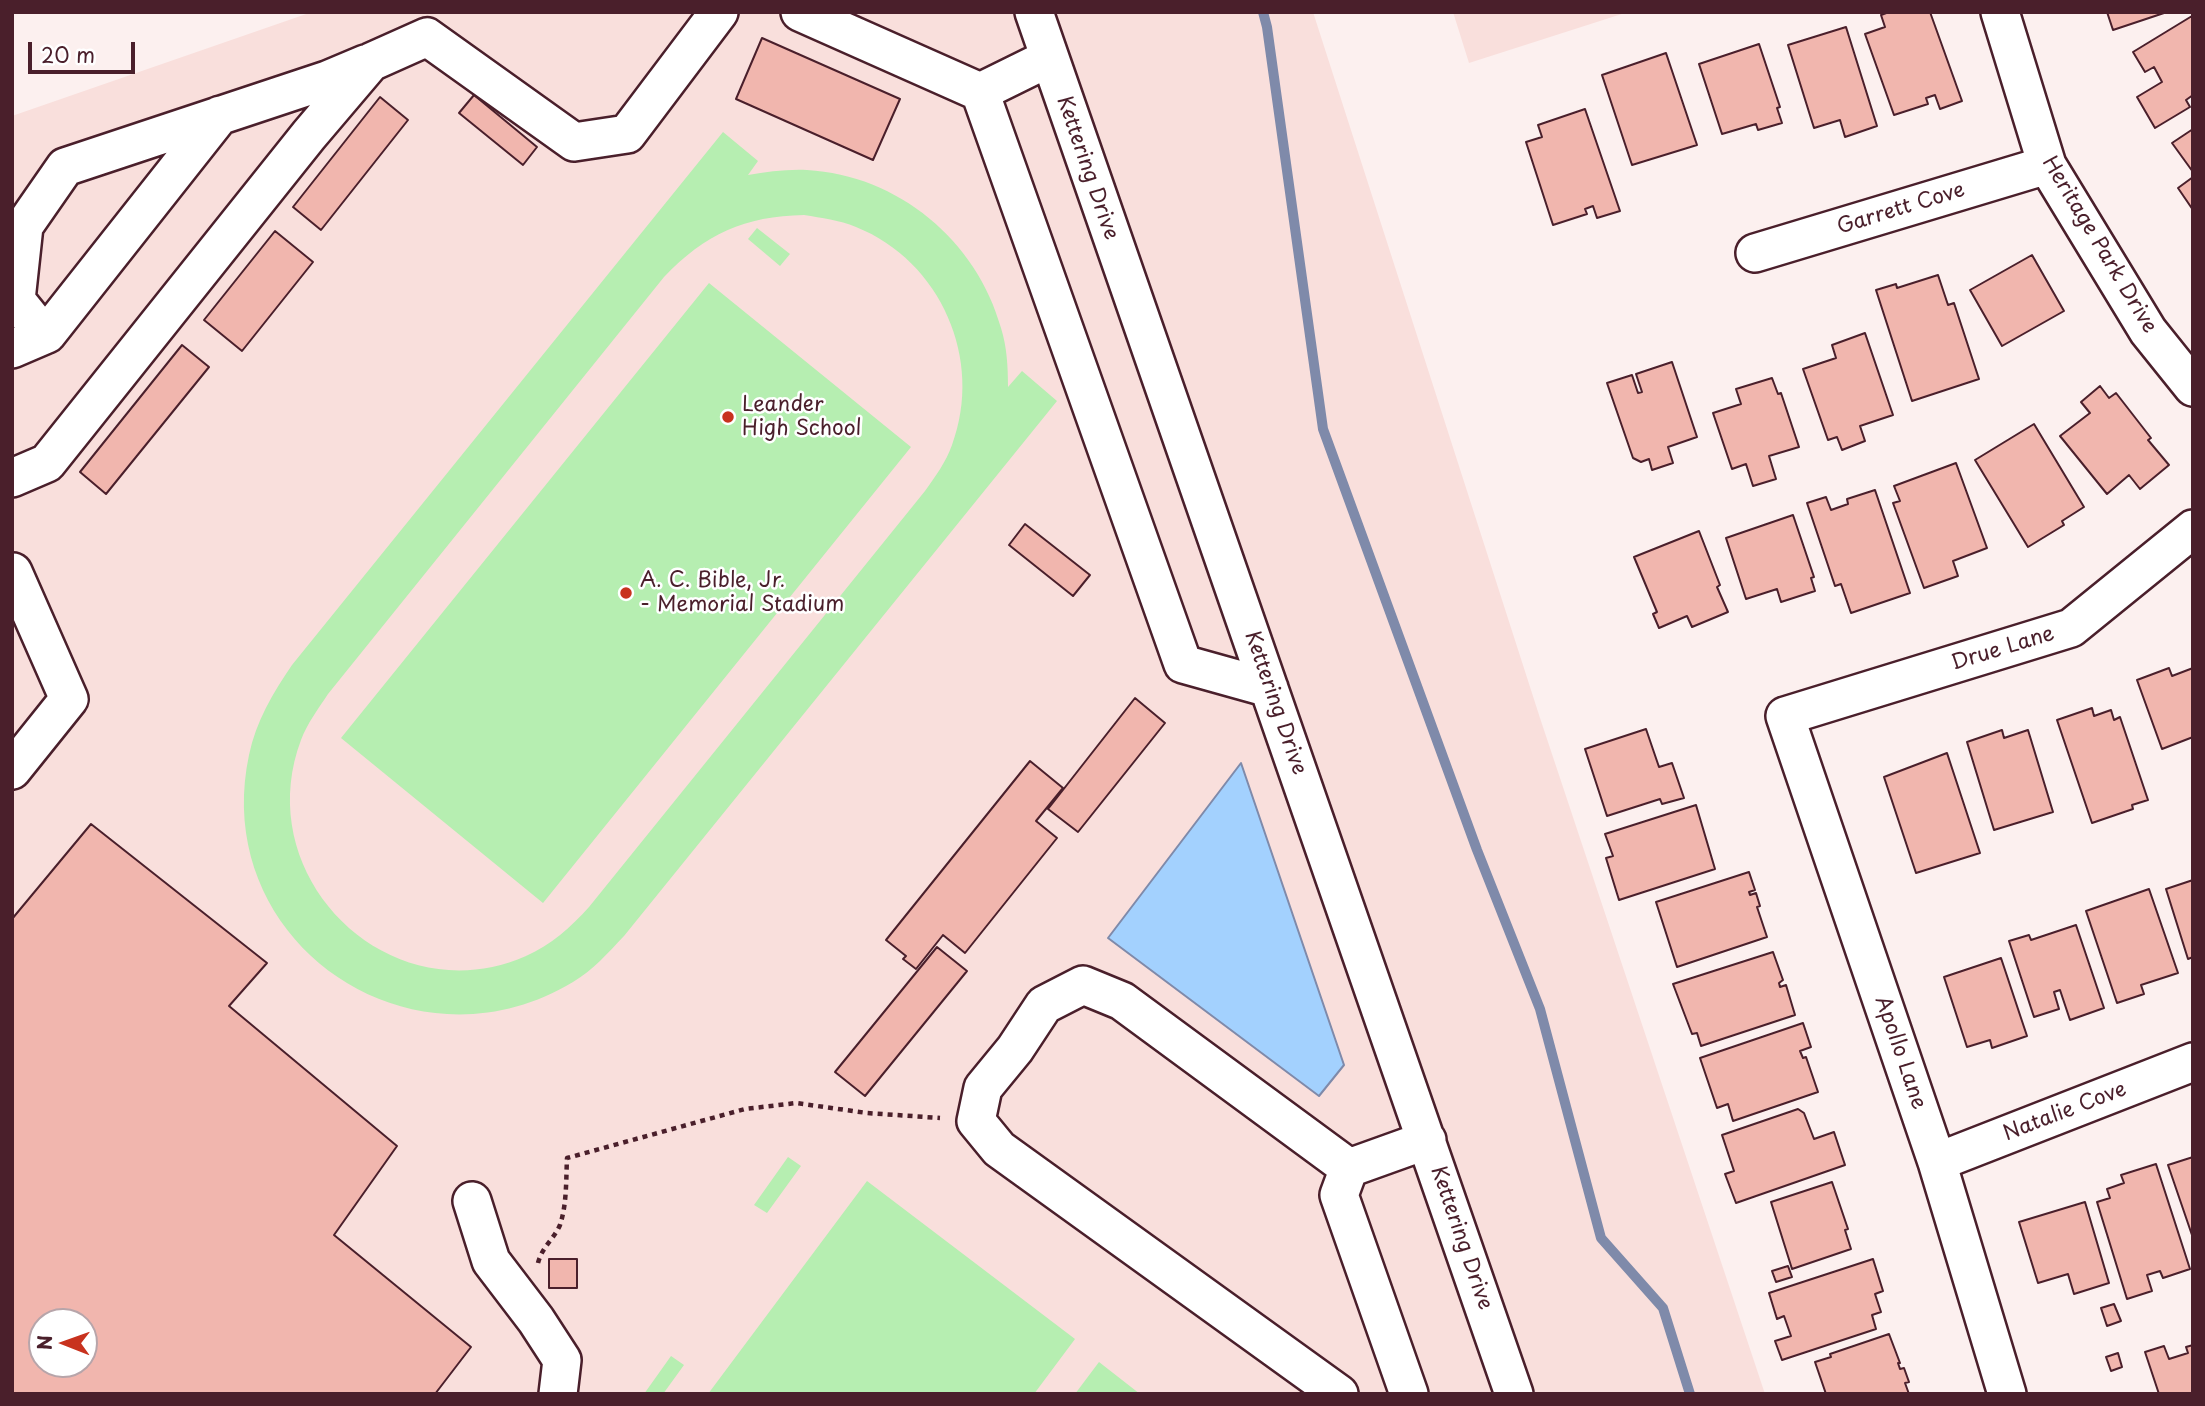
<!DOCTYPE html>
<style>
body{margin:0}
#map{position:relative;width:2205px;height:1406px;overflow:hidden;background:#fcf0ef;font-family:"Playpen Sans",sans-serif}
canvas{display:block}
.frame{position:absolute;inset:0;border:14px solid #4a1f2b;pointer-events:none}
.north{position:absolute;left:28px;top:1308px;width:70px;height:70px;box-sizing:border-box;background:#fff;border:2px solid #b7a5aa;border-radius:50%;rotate:271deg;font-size:19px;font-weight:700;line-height:28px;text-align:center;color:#4a1f2b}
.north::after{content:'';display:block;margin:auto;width:24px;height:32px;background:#c8321e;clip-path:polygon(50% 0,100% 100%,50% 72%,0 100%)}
.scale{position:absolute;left:28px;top:42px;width:107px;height:32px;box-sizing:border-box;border:4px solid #4a1f2b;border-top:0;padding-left:9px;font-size:21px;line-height:24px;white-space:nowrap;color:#4a1f2b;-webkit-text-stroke:5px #fff;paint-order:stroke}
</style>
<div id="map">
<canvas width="2205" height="1406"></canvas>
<div class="frame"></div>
<div class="north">N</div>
<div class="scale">20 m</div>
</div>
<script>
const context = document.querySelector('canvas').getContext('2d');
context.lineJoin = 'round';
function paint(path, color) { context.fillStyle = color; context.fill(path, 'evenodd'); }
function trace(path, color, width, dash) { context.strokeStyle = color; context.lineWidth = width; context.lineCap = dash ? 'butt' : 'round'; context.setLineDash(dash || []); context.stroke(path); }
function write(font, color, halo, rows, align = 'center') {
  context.font = font + ' "Playpen Sans",sans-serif'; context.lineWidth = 5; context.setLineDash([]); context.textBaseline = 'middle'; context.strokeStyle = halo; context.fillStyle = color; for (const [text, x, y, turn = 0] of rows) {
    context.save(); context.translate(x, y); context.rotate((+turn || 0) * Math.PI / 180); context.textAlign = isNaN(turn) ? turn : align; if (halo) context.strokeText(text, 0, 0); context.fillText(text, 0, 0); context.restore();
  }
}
const built = new Path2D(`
 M 312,12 L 1313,12 L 1540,718 L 1765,1394 L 12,1394 L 12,116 ZM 42,1322 L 84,1322 L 84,1364 L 42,1364 Z
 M 1453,12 L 1628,12 L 1469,63 Z`);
const green = new Path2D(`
 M 723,132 L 758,161 L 748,175 C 767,172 787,169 807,170 C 898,175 977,241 1001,328 C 1007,347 1008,367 1008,387 L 1022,371 L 1057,401 L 624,936 C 608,953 593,970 573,982 C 411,1080 209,942 249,755 C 256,721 273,693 292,665 ZM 804,215 C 822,218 839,220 856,227 C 941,261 984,360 952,445 C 946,462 935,477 925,491 L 589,907 C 571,927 551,945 526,956 C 390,1016 249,878 301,740 C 307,724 318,709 328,694 L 664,277 C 705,234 745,216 804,215 Z
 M 757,228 L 790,254 L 780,266 L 748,239 Z
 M 709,283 L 911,447 L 543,903 L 341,738 Z
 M 788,1157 L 801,1166 L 767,1213 L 754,1205 Z
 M 867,1181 L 1075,1339 L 1034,1394 L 708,1394 Z
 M 671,1356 L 684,1365 L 663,1394 L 644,1394 Z
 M 1099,1362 L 1140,1394 L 1075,1394 Z`);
const water = new Path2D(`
 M 1241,763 L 1344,1065 L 1319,1096 L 1108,938 Z`);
const stream = new Path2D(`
 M 1263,12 L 1267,27 L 1323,429 L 1477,850 L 1540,1009 L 1601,1238 L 1663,1308 L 1690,1394`);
const building = new Path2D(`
 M 1889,12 L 1930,12 L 1962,101 L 1940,109 L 1935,95 L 1926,98 L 1928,104 L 1894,115 L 1865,34 L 1885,27 L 1881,15 Z
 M 2107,12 L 2167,12 L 2113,30 Z
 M 2192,16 L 2193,95 L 2186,100 L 2190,107 L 2155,128 L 2137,97 L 2162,82 L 2154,67 L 2145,72 L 2133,52 Z
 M 1846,27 L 1877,126 L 1845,137 L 1840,120 L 1814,128 L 1788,45 Z
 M 762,38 L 900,99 L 873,160 L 736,99 Z
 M 1759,44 L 1780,107 L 1777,108 L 1782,123 L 1758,130 L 1756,124 L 1722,134 L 1699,64 Z
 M 1666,53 L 1697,145 L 1632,165 L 1602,75 Z
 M 474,95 L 537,147 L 523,165 L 459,113 Z
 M 380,97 L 408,120 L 321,230 L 293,207 Z
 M 1585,109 L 1620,211 L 1597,218 L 1593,206 L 1585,209 L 1587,214 L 1553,225 L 1526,142 L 1542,137 L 1538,125 Z
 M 2193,129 L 2193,172 L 2172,143 Z
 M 2193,177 L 2193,210 L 2178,188 Z
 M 275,231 L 313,262 L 242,351 L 204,320 Z
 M 2032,255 L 2064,311 L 2002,346 L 1970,290 Z
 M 1938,275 L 1948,305 L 1954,303 L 1979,379 L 1912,401 L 1876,290 L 1896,284 L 1897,288 Z
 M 1865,333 L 1893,415 L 1860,426 L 1865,441 L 1842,450 L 1837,437 L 1828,440 L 1803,369 L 1836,358 L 1832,345 Z
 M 182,345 L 209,367 L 106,494 L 80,472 Z
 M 1672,362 L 1697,437 L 1668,447 L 1673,463 L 1652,470 L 1649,459 L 1641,462 L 1633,458 L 1607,383 L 1632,375 L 1638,393 L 1642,392 L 1636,374 Z
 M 1772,378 L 1778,394 L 1781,393 L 1799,447 L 1769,456 L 1776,479 L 1753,486 L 1746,464 L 1732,469 L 1713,413 L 1741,404 L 1736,389 Z
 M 2100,386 L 2109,398 L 2116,393 L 2151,438 L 2148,440 L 2169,465 L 2140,489 L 2129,475 L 2107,494 L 2060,436 L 2090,413 L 2081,402 Z
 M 2034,424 L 2084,507 L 2062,521 L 2064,525 L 2028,547 L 1975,460 Z
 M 1956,463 L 1987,548 L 1953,561 L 1958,576 L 1924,588 L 1893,503 L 1900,501 L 1894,486 Z
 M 1875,490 L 1910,593 L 1851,613 L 1841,584 L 1835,586 L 1807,503 L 1826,497 L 1831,510 L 1848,504 L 1847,499 Z
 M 1793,515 L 1814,577 L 1811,578 L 1815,591 L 1781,602 L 1777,589 L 1746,599 L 1726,538 Z
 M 1025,524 L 1090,575 L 1073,596 L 1009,545 Z
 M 1699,531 L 1720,585 L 1717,587 L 1728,612 L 1692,627 L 1687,616 L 1659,628 L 1653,614 L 1657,612 L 1634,557 Z
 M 2169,668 L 2172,676 L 2193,668 L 2193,737 L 2162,749 L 2137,680 Z
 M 1135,698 L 1165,723 L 1078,832 L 1048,809 Z
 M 2092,708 L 2094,716 L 2111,710 L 2114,720 L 2120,717 L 2148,800 L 2132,805 L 2133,809 L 2092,823 L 2057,720 Z
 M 1646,729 L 1659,767 L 1672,763 L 1684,798 L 1662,804 L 1660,799 L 1607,816 L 1585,749 Z
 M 2002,730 L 2004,738 L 2028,730 L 2053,812 L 1994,830 L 1967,742 Z
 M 1947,753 L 1980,853 L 1916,873 L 1884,777 Z
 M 1030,761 L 1063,788 L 1036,821 L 1057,838 L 965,953 L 943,935 L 916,969 L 903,959 L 906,956 L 886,940 Z
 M 1696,805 L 1715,869 L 1619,900 L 1606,858 L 1613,856 L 1605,834 Z
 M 91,824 L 267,963 L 229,1006 L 397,1146 L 334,1235 L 471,1347 L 435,1394 L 12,1394 L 12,919 ZM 42,1322 L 84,1322 L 84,1364 L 42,1364 Z
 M 1749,872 L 1755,890 L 1749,892 L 1750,895 L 1756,893 L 1760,906 L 1757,907 L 1767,937 L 1677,967 L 1656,902 Z
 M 2193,880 L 2193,957 L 2188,959 L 2166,889 Z
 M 2149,889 L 2178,973 L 2141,985 L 2144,994 L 2117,1003 L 2086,911 Z
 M 2076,925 L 2104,1008 L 2070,1020 L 2060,990 L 2054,992 L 2059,1009 L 2034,1017 L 2009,941 L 2029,935 L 2031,940 Z
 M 937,947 L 967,971 L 865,1096 L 835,1072 Z
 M 1773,952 L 1783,980 L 1779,983 L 1780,987 L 1786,985 L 1795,1015 L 1701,1046 L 1697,1033 L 1692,1034 L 1673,984 Z
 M 2001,958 L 2027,1036 L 1992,1048 L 1990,1040 L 1967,1047 L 1944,977 Z
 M 1803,1023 L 1811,1047 L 1800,1051 L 1803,1058 L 1806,1057 L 1818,1092 L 1733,1121 L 1728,1104 L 1717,1108 L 1700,1058 Z
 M 1798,1109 L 1804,1113 L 1814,1139 L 1834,1132 L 1845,1165 L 1736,1203 L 1725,1174 L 1734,1171 L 1722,1135 Z
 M 2193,1157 L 2193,1238 L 2168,1165 Z
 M 2156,1164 L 2190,1269 L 2163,1278 L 2160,1271 L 2147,1275 L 2152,1291 L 2127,1299 L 2097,1202 L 2110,1198 L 2107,1189 L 2124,1183 L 2121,1175 Z
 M 1832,1182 L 1848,1229 L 1845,1230 L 1851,1249 L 1792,1269 L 1771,1202 Z
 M 2085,1202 L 2109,1283 L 2074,1294 L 2068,1274 L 2038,1283 L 2019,1222 Z
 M 549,1259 L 577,1259 L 577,1288 L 549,1288 Z
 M 1873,1259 L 1883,1291 L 1875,1294 L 1881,1312 L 1872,1315 L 1876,1329 L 1782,1360 L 1775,1341 L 1791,1336 L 1784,1316 L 1777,1319 L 1769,1293 Z
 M 1788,1266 L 1792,1277 L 1776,1282 L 1772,1271 Z
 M 2114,1304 L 2121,1321 L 2107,1326 L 2101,1308 Z
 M 1889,1334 L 1900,1363 L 1898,1363 L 1900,1369 L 1904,1368 L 1909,1382 L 1905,1383 L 1909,1394 L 1826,1394 L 1815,1362 L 1831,1357 L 1830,1354 Z
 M 2193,1345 L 2193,1394 L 2159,1394 L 2145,1352 L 2164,1346 L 2169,1359 L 2188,1353 L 2186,1347 Z
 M 2118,1353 L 2122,1367 L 2111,1371 L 2106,1357 Z`);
const path = new Path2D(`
 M 538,1263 C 542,1247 554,1239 560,1225 C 567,1204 566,1179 567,1158 L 745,1109 L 796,1103 L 867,1113 L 940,1118`);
const minor = new Path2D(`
 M 800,12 L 980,92 L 1183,664 L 1269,688
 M 1034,12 L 1514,1394
 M 2000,12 L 2047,165 L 2148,331 L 2193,387
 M 980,92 L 1049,58
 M 1755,253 L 2047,165
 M 47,334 L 41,331 L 16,300 L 24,226 L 65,167 L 327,80 L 365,64
 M 12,349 L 47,334 L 220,115
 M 12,478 L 47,463 L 309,135 L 371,62 L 427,37 L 574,142 L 627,134 L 719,12
 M 12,770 L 69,699 L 13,572
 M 1937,1162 L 2193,1062
 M 472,1201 L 491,1261 L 536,1320 L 562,1360 L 558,1394
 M 1339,1394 L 999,1149 L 976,1121 L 983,1088 L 1015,1049 L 1044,1005 L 1083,985 L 1122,1001 L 1349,1168
 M 1409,1394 L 1339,1195 L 1349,1168 L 1427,1140
 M 2007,1394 L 1937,1162 L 1785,716 L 2071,628 L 2193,529`);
const markers = [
 [728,417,7,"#c8321e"],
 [626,593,7,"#c8321e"]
];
const streetNames = [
 ["Kettering Drive",1087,168,71],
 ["Garrett Cove",1901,209,-17],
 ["Heritage Park Drive",2099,245,59],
 ["Drue Lane",2003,649,-17],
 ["Kettering Drive",1275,703,71],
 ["Apollo Lane",1900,1053,71],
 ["Natalie Cove",2065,1112,-21],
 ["Kettering Drive",1461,1238,71]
];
const poiNames = [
 ["Leander",742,405],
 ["High School",742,429],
 ["A. C. Bible, Jr.",640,581],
 ["- Memorial Stadium",640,605]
];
paint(built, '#f9dfdc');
paint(green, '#b6eeb1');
paint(water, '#a3d1fe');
trace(water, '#7f8aaa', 2);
trace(stream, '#7f8aaa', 10);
paint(building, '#f1b6ae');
trace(building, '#4a1f2b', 2);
trace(minor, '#4a1f2b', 42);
trace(path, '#4a1f2b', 4.5, [5, 5]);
trace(minor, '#fff', 37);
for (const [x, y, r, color] of markers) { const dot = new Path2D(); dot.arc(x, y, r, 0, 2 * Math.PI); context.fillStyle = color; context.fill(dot); trace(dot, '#fff', 2.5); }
write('21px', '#4a1f2b', '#fff', streetNames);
write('21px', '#4a1f2b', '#fff', poiNames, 'left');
</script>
